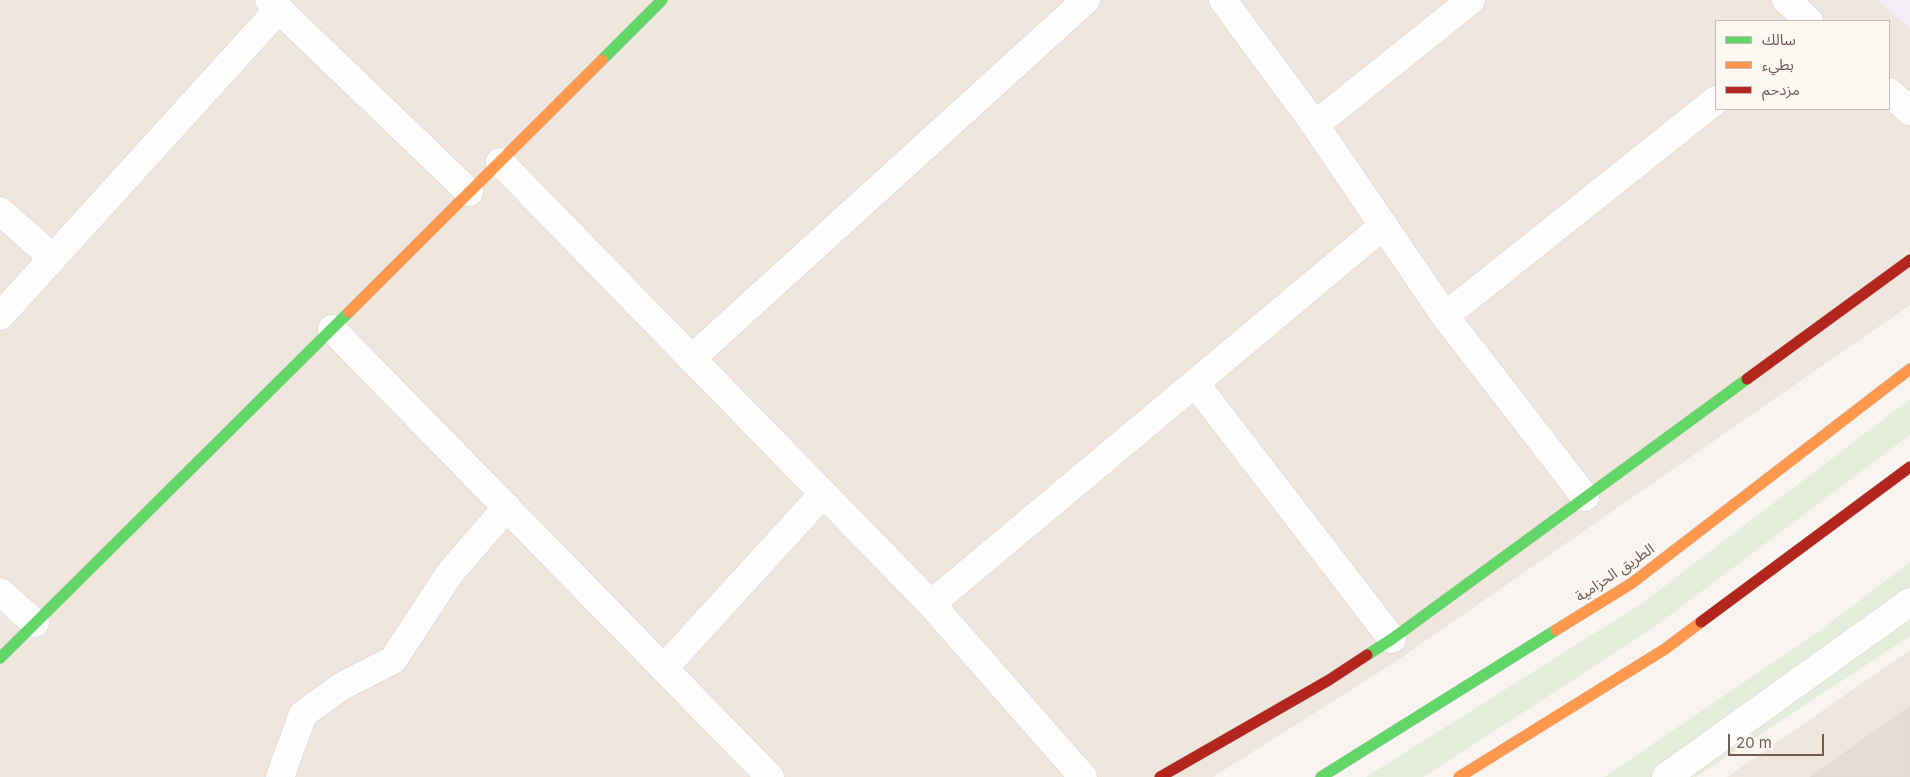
<!DOCTYPE html>
<meta charset="utf-8">
<style>
body{margin:0}
#map{position:relative;width:1910px;height:777px;overflow:hidden;background:#f8f4f0;font-family:Inter,"Noto Sans Arabic",sans-serif}
canvas{display:block}
.legend{position:absolute;left:1715px;top:20px;width:175px;height:90px;box-sizing:border-box;background:#fdf8f2;border:1px solid #c6bab2;margin:0;padding:6px 9px;list-style:none;font-size:15px;color:#735c51}
.legend li{display:flex;align-items:center;gap:10px;height:25px}
.legend b{width:25px;border:1px solid #c6bab2}
.scale{position:absolute;left:1728px;top:734px;width:96px;height:22px;box-sizing:border-box;border:2px solid #735c51;border-top:0;padding-left:6px;font-size:15px;line-height:18px;white-space:nowrap;color:#735c51;-webkit-text-stroke:4px #fdf8f2;paint-order:stroke}
</style>
<div id="map">
<canvas width="1910" height="777"></canvas>
<ul class="legend">
<li><b style="height:6px;background:#63d668"></b>سالك</li>
<li><b style="height:6px;background:#ff974d"></b>بطيء</li>
<li><b style="height:6px;background:#b3261e"></b>مزدحم</li>
</ul>
<div class="scale">20 m</div>
</div>
<script>
const context = document.querySelector('canvas').getContext('2d');
context.lineJoin = 'round';
function paint(path, color) { context.fillStyle = color; context.fill(path, 'evenodd'); }
function trace(path, color, width, dash) { context.strokeStyle = color; context.lineWidth = width; context.lineCap = dash ? 'butt' : 'round'; context.setLineDash(dash || []); context.stroke(path); }
function write(font, color, halo, rows, align = 'center') {
  context.font = font + ' Inter,"Noto Sans Arabic",sans-serif'; context.lineWidth = 5; context.setLineDash([]); context.textBaseline = 'middle'; context.strokeStyle = halo; context.fillStyle = color; for (const [text, x, y, turn = 0] of rows) {
    context.save(); context.translate(x, y); context.rotate((+turn || 0) * Math.PI / 180); context.textAlign = isNaN(turn) ? turn : align; if (halo) context.strokeText(text, 0, 0); context.fillText(text, 0, 0); context.restore();
  }
}
const residential = new Path2D(`
 M 0,0 L 1910,0 L 1910,305 L 1392,664 L 1213,777 L 0,777 ZM 1716,21 L 1889,21 L 1889,109 L 1716,109 Z
 M 1910,650 L 1910,777 L 1727,777 Z`);
const education = new Path2D(`
 M 1877,0 L 1910,0 L 1910,29 Z`);
const green = new Path2D(`
 M 1910,399 L 1910,435 L 1653,628 L 1470,747 L 1423,777 L 1366,777 L 1641,604 Z
 M 1910,562 L 1910,636 L 1696,777 L 1604,777 L 1818,632 Z`);
const building = new Path2D(`
 M 1910,707 L 1910,777 L 1811,777 Z`);
const street = new Path2D(`
 M 269,0 L 469,192
 M 1223,0 L 1315,125 L 1445,316 L 1585,497
 M 1786,0 L 1809,21
 M 1889,92 L 1910,111
 M 1315,125 L 1471,0
 M 500,162 L 931,604 L 1083,777
 M 0,211 L 53,258
 M 0,316 L 279,9
 M 1445,316 L 1716,100
 M 332,329 L 770,777
 M 691,359 L 1086,0
 M 1195,383 L 1392,639
 M 0,592 L 35,623
 M 931,604 L 1384,225
 M 664,668 L 823,494
 M 280,777 L 303,714 L 342,686 L 393,660 L 450,573 L 507,507
 M 1666,777 L 1910,602`);
const fast = new Path2D(`
 M 602,60 L 662,0
 M 1367,655 L 1392,639 L 1747,379
 M 0,658 L 349,312
 M 1321,777 L 1556,630`);
const slow = new Path2D(`
 M 349,312 L 602,60
 M 1556,630 L 1632,583 L 1910,369
 M 1459,777 L 1665,649 L 1701,622`);
const jam = new Path2D(`
 M 1747,379 L 1910,260
 M 1701,622 L 1910,467
 M 1160,777 L 1329,680 L 1367,655`);
const streetNames = [
 ["الطريق الحزامية",1615,573,-34]
];
paint(residential, '#efe6de');
paint(education, '#f4edf4');
paint(green, '#e6eddc');
paint(building, '#e4ddd7');
trace(building, '#e0d7d2', 1);
trace(street, '#d7d1ce', 29);
trace(fast, '#d7d0cb', 12);
trace(slow, '#d7d0cb', 12);
trace(jam, '#d7d0cb', 12);
trace(street, '#fefdfd', 28);
trace(fast, '#63d668', 11);
trace(slow, '#ff974d', 11);
trace(jam, '#b3261e', 11);
write('15px', '#735c51', '#fdf8f2', streetNames);
</script>
